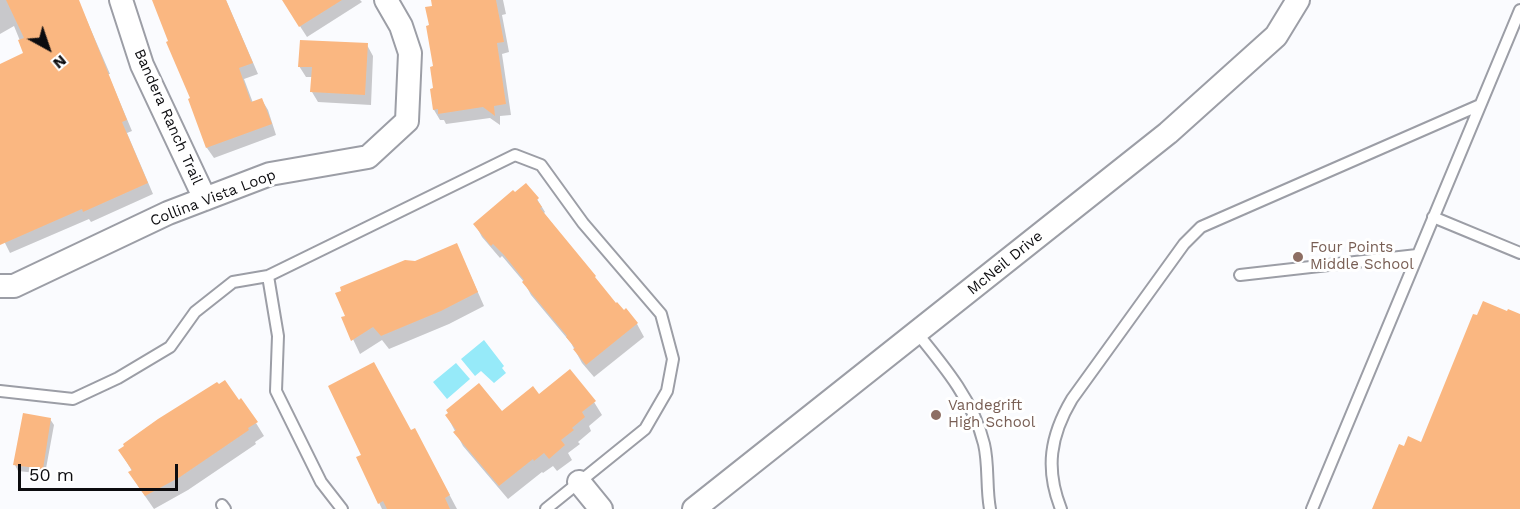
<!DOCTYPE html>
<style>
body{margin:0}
#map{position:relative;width:1520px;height:509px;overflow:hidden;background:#fafbfe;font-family:"Work Sans",sans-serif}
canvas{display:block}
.north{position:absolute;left:18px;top:18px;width:60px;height:60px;-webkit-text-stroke:4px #fff;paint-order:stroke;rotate:140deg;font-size:16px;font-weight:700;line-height:24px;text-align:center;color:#0c0c0f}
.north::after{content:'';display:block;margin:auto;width:21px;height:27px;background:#0c0c0f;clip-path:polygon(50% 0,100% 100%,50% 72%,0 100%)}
.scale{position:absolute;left:18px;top:464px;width:160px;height:27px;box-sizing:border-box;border:3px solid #0c0c0f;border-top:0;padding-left:8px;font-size:18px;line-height:21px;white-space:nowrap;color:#0c0c0f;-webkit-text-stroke:4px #fff;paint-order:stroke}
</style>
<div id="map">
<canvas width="1520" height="509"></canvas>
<div class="north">N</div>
<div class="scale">50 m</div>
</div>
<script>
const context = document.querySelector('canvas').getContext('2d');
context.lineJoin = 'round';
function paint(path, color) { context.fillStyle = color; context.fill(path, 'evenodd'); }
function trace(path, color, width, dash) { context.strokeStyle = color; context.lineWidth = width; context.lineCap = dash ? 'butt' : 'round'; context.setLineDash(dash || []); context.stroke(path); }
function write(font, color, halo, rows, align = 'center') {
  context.font = font + ' "Work Sans",sans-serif'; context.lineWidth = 6; context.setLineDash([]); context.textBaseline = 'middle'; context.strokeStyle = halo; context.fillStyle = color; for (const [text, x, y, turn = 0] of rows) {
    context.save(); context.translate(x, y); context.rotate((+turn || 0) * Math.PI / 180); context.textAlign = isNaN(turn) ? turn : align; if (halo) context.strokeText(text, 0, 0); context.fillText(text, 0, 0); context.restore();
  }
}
const water = new Path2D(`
 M 484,340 L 504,366 L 502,368 L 506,373 L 494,383 L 481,371 L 475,376 L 461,359 Z
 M 456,363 L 470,379 L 447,399 L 433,382 Z`);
const shadow = new Path2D(`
 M 0,0 L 78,0 L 110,74 L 108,74 L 132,131 L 127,133 L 153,194 L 91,222 L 89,219 L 10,253 L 0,233 L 0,66 L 25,53 L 14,26 L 0,34 Z
 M 153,0 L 226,0 L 258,74 L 244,79 L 253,103 L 262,100 L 268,110 L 276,135 L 214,158 L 207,148 L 190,100 L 192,99 Z
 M 283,0 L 360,0 L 362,2 L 307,37 Z
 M 434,0 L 503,0 L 506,14 L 502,15 L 509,52 L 502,54 L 511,115 L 500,116 L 500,125 L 490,118 L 446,124 L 444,120 L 440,120 L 434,110 L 435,68 L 430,27 L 437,6 Z
 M 367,45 L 373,56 L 371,105 L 318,102 L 312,92 L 313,77 L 306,77 L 299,66 Z
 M 537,199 L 545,212 L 544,213 L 616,306 L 637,324 L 644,337 L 594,377 L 582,363 L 571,343 L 531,295 L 524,282 L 502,256 L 500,258 L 482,237 L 475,224 Z
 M 457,245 L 484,306 L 449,324 L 389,349 L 382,340 L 360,354 L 343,318 Z
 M 538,396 L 594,402 L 602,415 L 589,426 L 591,431 L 578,442 L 580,444 L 568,453 L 572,460 L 557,471 L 553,466 L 543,473 L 542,472 L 508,499 L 463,446 L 447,416 L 502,413 Z
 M 50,419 L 54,425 L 45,474 L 18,471 L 15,465 Z
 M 256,423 L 264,436 L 255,442 L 256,444 L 188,490 L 154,509 L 138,486 L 132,471 L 120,451 Z
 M 411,431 L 422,443 L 457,509 L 382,509 L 358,458 Z`);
const building = new Path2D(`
 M 6,0 L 79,0 L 127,120 L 122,122 L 148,183 L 83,212 L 82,209 L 0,245 L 0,64 L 23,53 L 18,40 L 24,38 Z
 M 152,0 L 226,0 L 253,63 L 239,68 L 251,102 L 262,98 L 272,124 L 206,148 L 188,99 L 190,98 L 166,42 L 168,41 Z
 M 282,0 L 342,0 L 299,27 Z
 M 431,0 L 496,0 L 504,42 L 497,43 L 506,104 L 494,106 L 495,116 L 483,107 L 438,114 L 438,109 L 433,110 L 430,89 L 433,88 L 430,67 L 433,66 L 426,26 L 429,25 L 425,7 L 432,6 Z
 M 300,40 L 368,43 L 365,95 L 310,92 L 312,67 L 298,67 Z
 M 526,183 L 539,198 L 537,200 L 542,207 L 540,208 L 596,276 L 595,277 L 616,303 L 617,302 L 624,310 L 626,308 L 638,323 L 586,365 L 573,349 L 575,348 L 566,337 L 567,336 L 522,282 L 524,280 L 504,255 L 493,244 L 491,246 L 473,224 L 513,190 L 515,192 Z
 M 457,243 L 478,292 L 441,311 L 381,336 L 373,327 L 351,341 L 341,317 L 345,316 L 335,293 L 341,291 L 340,287 L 405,260 L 415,261 Z
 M 1483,301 L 1507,311 L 1508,309 L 1520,314 L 1520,509 L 1372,509 L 1399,444 L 1404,446 L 1408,436 L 1421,442 L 1473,314 L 1477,315 Z
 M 374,362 L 411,430 L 415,428 L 450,495 L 445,498 L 450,509 L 387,509 L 383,501 L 378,504 L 356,457 L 361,455 L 328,386 Z
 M 570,369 L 596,401 L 582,412 L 585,417 L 572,428 L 574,430 L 561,440 L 565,445 L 549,459 L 544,453 L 534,461 L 533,459 L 499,486 L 453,432 L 456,430 L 445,415 L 448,413 L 446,410 L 479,383 L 502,411 L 533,386 L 539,394 Z
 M 225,380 L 239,400 L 241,398 L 258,422 L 248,428 L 249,430 L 180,477 L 145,496 L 128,472 L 132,470 L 118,450 L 124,446 L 123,444 L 158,419 L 217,382 L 219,384 Z
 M 23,413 L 51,418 L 43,469 L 13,465 Z`);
const lane = new Path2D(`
 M 1433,217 L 1520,253
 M 1240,275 L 1417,255
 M 268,276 L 515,155 L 541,165 L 583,223 L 661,314 L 673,359 L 667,391 L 645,429 L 546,509
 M 917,333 C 944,366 974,402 984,444 C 989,465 986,488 990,509
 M 0,391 L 73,399 L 118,378 L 170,347 L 195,312 L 233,282 L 268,276 L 278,336 L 276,391 L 321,482 L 342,509
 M 222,505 L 225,509
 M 1061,509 C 1045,469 1050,436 1072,399 L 1184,244 L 1201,227 L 1480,105
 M 1312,509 L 1520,10`);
const street = new Path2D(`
 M 121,0 L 142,65 L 205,199
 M 0,286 L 14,286 L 168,213 L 270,174 L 368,157 L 407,121 L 410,53 L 401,26 L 386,0
 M 579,482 L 601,509
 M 694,509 L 1168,133 L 1276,36 L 1298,0`);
const markers = [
 [1298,257,6,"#8d6e63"],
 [936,415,6,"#8d6e63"]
];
const streetNames = [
 ["Bandera Ranch Trail",168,117,66],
 ["Collina Vista Loop",213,198,-21],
 ["McNeil Drive",1005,263,-39]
];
const educationNames = [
 ["Four Points",1310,248],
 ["Middle School",1310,265],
 ["Vandegrift",948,406],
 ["High School",948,423]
];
paint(water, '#96eaf9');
paint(shadow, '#0003');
paint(building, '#fab781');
trace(lane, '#9c9ea6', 14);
trace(street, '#9c9ea6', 26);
trace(lane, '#fff', 10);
trace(street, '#fff', 22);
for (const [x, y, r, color] of markers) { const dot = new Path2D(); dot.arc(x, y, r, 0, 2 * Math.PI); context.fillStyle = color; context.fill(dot); trace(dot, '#fff', 2); }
write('15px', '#0c0c0f', '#fff', streetNames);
write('15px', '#785e54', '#fff', educationNames, 'left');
</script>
